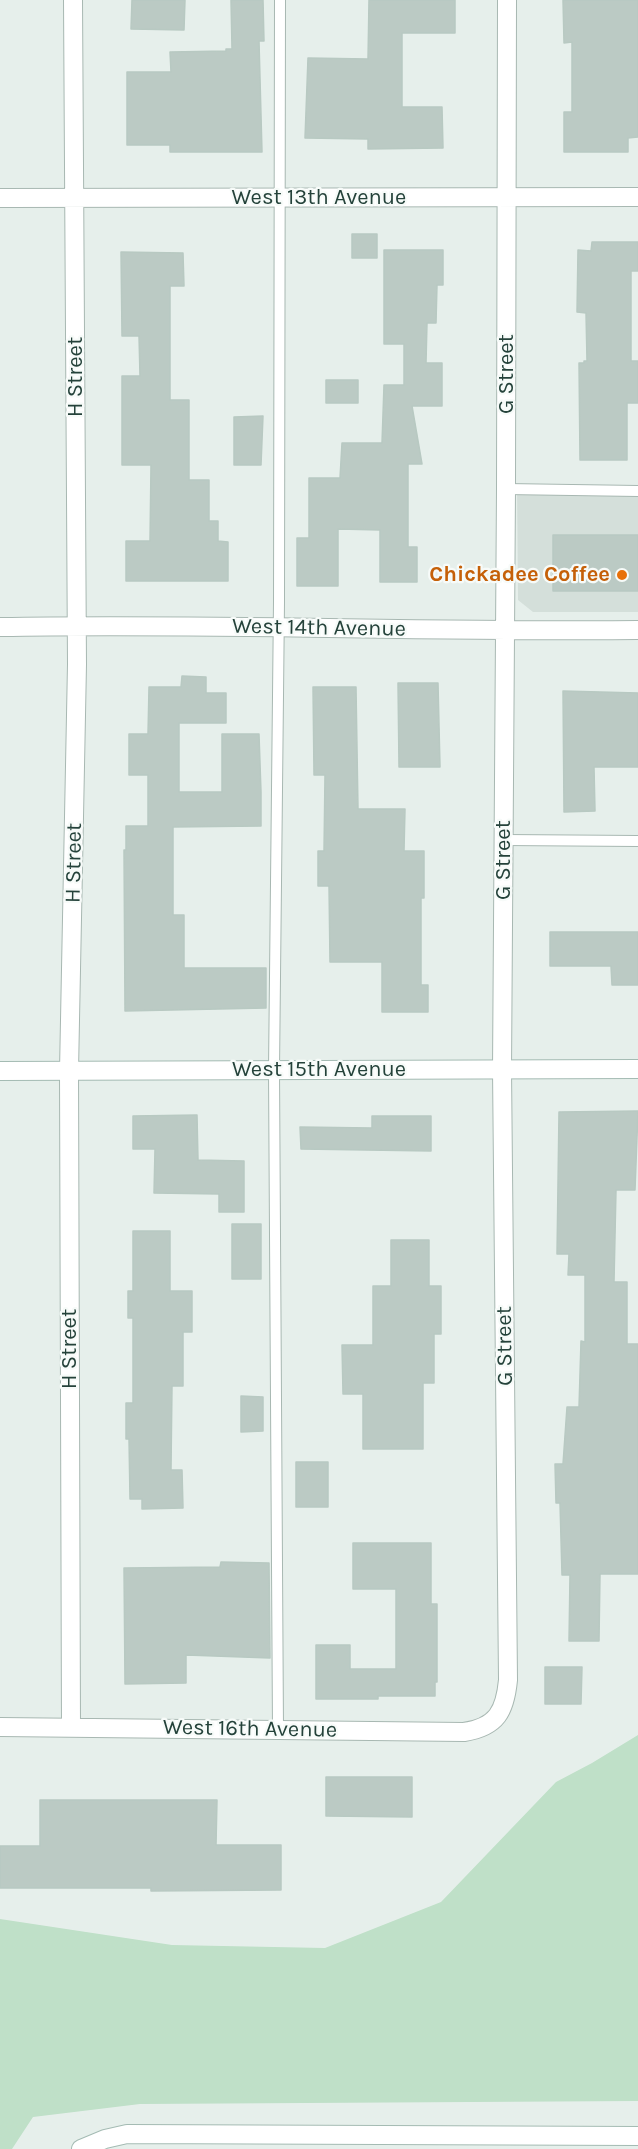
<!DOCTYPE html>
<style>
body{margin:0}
canvas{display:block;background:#e6efeb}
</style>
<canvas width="638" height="2149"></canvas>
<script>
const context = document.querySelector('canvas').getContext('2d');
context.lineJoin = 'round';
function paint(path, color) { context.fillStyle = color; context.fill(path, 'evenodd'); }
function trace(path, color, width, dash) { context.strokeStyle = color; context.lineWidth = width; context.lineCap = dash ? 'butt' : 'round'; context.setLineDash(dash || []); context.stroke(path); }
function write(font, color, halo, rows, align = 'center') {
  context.font = font + ' Karla,sans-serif'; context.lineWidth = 4.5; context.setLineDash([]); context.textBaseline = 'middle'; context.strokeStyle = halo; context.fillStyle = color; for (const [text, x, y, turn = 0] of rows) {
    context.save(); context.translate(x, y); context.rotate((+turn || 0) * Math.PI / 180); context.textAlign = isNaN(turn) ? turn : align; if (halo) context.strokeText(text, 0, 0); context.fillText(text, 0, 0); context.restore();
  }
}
const built = new Path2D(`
 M 517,485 L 638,486 L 638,612 L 533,612 L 518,600 Z`);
const green = new Path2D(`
 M 638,1735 L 638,2101 L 140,2104 L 33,2117 L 12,2149 L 0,2149 L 0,1919 L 172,1945 L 325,1948 L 441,1902 L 556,1782 L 592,1763 Z`);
const building = new Path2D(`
 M 132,0 L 185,0 L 184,30 L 131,29 Z
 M 231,0 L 263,0 L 264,41 L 259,41 L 262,152 L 170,152 L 170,145 L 127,145 L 127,72 L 171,72 L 170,52 L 226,51 L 226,49 L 232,49 Z
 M 369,0 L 455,0 L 455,33 L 402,33 L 402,107 L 442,107 L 443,148 L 368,149 L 368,139 L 305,138 L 308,58 L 368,59 Z
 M 563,0 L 638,0 L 638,137 L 628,138 L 628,152 L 564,152 L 564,112 L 572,112 L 572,42 L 564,43 Z
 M 352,234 L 377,234 L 377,258 L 352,258 Z
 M 592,242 L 638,242 L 638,271 L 631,271 L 631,361 L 638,361 L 638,403 L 627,403 L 627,460 L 580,460 L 579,363 L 584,363 L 584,361 L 587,361 L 586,313 L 577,312 L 578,250 L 591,251 Z
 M 384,250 L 443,250 L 443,285 L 437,285 L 436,323 L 427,323 L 426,363 L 442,363 L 442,406 L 412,406 L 422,464 L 408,464 L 408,547 L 417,547 L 417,582 L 380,582 L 380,530 L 338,529 L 338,586 L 297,586 L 297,538 L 309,538 L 309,478 L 340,478 L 342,443 L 382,443 L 384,385 L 404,385 L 404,344 L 384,344 Z
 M 121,252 L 183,253 L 184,286 L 170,286 L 170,400 L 189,400 L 189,480 L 209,480 L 209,521 L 218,521 L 218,541 L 228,542 L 228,581 L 126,581 L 126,541 L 150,541 L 151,465 L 122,465 L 122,376 L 140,376 L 139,336 L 122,336 Z
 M 326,380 L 358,380 L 358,403 L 326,403 Z
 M 263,416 L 261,465 L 234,465 L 234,417 Z
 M 553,535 L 638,535 L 638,591 L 553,591 Z
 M 182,676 L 206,677 L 206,693 L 226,693 L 226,723 L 179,723 L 179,792 L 222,792 L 222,734 L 259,734 L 261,792 L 261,826 L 173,827 L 173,915 L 184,915 L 184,968 L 266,968 L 266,1008 L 125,1011 L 124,850 L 126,850 L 126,826 L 148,826 L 148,775 L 129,775 L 129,734 L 148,734 L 149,687 L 181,687 Z
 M 398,683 L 438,683 L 440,767 L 399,767 Z
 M 313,687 L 356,687 L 358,809 L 405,809 L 404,851 L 424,851 L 424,898 L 421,898 L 421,985 L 428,985 L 428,1012 L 382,1012 L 382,962 L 330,962 L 329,886 L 318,886 L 318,851 L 324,851 L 325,775 L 314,775 Z
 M 563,691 L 638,693 L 638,767 L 594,767 L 595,811 L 564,812 Z
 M 550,932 L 638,932 L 638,985 L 612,985 L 611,966 L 550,966 Z
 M 638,1111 L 635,1190 L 616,1190 L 614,1282 L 627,1282 L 627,1344 L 638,1344 L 638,1574 L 600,1574 L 599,1641 L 569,1641 L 570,1575 L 562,1575 L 560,1503 L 556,1503 L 555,1464 L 563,1464 L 567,1407 L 579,1407 L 581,1341 L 585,1342 L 585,1275 L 568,1275 L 569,1254 L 557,1254 L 559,1112 Z
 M 197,1115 L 198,1160 L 244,1161 L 244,1212 L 219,1212 L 219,1194 L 154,1193 L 155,1149 L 133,1149 L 133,1116 Z
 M 372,1116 L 431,1116 L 431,1151 L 301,1149 L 300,1127 L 372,1128 Z
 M 232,1224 L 261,1224 L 261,1279 L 232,1279 Z
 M 133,1231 L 170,1231 L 170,1291 L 192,1291 L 192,1332 L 183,1332 L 183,1386 L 172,1386 L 171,1470 L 182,1470 L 183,1508 L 142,1509 L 142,1499 L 130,1499 L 129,1439 L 126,1439 L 126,1403 L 133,1403 L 133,1318 L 128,1318 L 128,1291 L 133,1291 Z
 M 391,1240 L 429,1240 L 429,1286 L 441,1286 L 441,1334 L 434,1334 L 434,1383 L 423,1383 L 423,1449 L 363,1449 L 363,1394 L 343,1394 L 342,1345 L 373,1345 L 373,1286 L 391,1286 Z
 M 241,1396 L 263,1397 L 263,1431 L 241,1432 Z
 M 296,1462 L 328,1462 L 328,1507 L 296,1507 Z
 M 353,1543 L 431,1543 L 431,1604 L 437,1604 L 437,1682 L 435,1682 L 435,1696 L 378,1696 L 378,1699 L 316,1699 L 316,1645 L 350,1645 L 350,1669 L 396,1669 L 396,1589 L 353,1589 Z
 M 221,1562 L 269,1563 L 270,1658 L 186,1655 L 186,1683 L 125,1684 L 124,1568 L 220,1567 Z
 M 545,1667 L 582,1667 L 581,1704 L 545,1704 Z
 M 326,1777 L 412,1777 L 412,1817 L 326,1816 Z
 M 40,1800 L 217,1800 L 216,1845 L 281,1845 L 281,1890 L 151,1891 L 151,1888 L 0,1888 L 0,1846 L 40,1846 Z`);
const lane = new Path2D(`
 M 506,489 L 638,491
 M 504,840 L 638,841
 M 278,1729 L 274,1070 L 279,602 L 280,0`);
const street = new Path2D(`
 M 0,198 L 638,197
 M 0,627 C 213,623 425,632 638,630
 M 0,1727 L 464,1732 C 497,1727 505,1711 508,1680 L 502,1069 L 506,489 L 507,0
 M 71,1727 L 69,1071 L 77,664 L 73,0`);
const secondary = new Path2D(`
 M 0,1071 L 638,1069
 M 81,2149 L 105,2139 L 127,2134 L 638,2136`);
const markers = [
 [622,575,6,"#e8710a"]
];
const streetNames = [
 ["West 13th Avenue",319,198],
 ["G Street",507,374,-90],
 ["H Street",76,377,-90],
 ["West 14th Avenue",319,628,1],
 ["G Street",504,860,-90],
 ["H Street",74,863,-89],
 ["West 15th Avenue",319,1070],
 ["G Street",505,1346,-91],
 ["H Street",70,1349,-90],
 ["West 16th Avenue",250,1729,1]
];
const foodNames = [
 ["Chickadee Coffee",610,575]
];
paint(built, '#d4dfda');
paint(green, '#bfe0c8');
paint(building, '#bbcac4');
trace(building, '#b8c9c2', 1.5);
trace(lane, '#a8b8b2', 12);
trace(street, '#a8b8b2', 20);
trace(secondary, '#a4bbb3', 20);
trace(lane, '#fff', 10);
trace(street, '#fff', 18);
trace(secondary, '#fff', 18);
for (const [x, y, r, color] of markers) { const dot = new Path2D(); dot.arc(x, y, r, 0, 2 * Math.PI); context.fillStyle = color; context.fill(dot); trace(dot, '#f7fbf9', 2); }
write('22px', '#24423a', '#f7fbf9', streetNames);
write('bold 22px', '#c56008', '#f7fbf9', foodNames, 'right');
</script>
